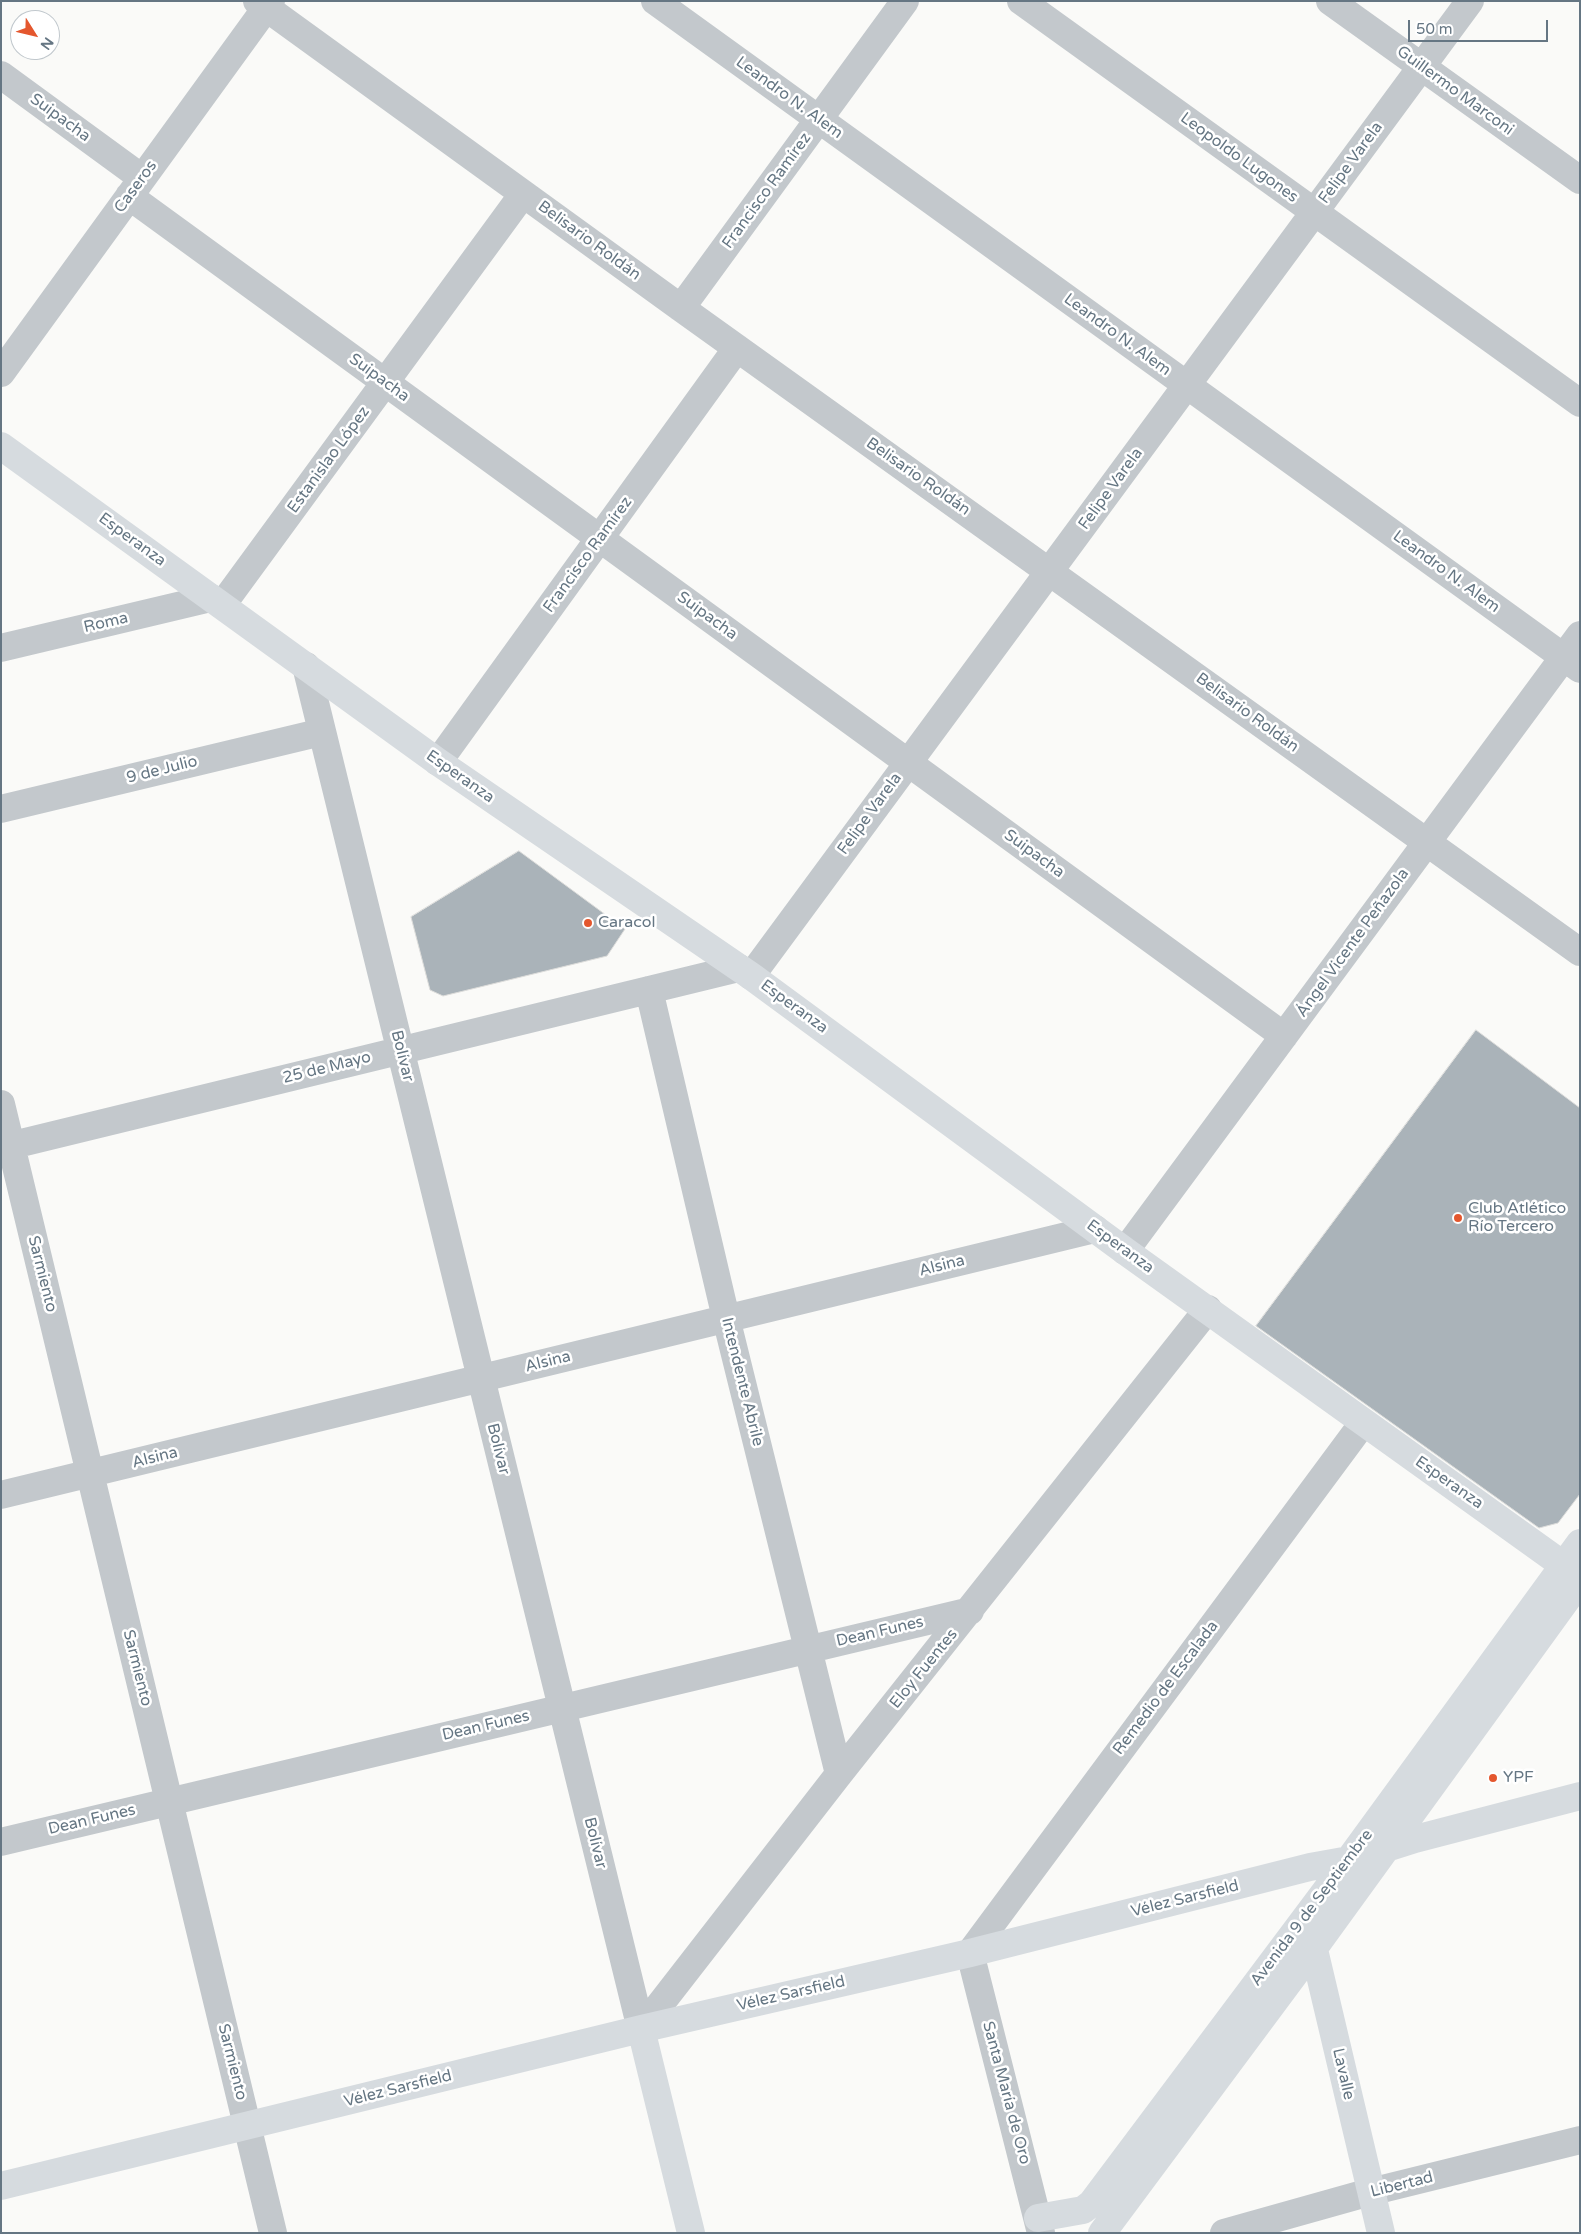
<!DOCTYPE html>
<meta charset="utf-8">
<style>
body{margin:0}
#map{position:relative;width:1581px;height:2234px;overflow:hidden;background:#fafaf8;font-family:"Varela Round",sans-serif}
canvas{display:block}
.frame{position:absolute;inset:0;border:2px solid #657683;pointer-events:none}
.north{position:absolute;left:10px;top:10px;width:50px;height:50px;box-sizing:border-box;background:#fff;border:1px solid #c1c8cd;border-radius:50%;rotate:126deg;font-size:14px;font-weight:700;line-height:20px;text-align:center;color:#657683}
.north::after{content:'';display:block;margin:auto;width:18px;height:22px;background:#e4572e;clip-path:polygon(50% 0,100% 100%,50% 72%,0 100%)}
.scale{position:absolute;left:1408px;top:20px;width:140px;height:22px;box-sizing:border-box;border:2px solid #657683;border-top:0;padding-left:6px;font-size:15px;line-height:18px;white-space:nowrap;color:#657683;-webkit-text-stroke:4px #fff;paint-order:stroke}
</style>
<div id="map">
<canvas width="1581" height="2234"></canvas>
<div class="frame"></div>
<div class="north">N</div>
<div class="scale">50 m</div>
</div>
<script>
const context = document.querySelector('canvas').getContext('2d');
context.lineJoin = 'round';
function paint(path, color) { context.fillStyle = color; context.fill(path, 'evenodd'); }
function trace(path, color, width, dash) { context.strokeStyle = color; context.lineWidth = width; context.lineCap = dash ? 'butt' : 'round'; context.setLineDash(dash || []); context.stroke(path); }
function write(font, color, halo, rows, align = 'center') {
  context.font = font + ' "Varela Round",sans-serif'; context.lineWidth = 5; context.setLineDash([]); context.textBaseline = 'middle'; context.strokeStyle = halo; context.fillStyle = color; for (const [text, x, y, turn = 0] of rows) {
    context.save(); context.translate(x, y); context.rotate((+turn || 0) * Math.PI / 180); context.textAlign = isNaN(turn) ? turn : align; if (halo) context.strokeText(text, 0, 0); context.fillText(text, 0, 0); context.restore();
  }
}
const building = new Path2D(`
 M 519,851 L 625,929 L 607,956 L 443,996 L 430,990 L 411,917 Z
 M 1476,1030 L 1580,1108 L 1580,1494 L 1558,1523 L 1539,1528 L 1256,1326 Z`);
const minor = new Path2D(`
 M 257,1 L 681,308 L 1580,952
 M 655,1 L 1580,669
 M 1021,1 L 1580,403
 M 1330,1 L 1580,180
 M 1,75 L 142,178
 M 129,196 L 1284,1036
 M 681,308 L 905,1
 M 1,373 L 271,1
 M 222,605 L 523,194
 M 1,648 L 211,598
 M 306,666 L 641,2029
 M 438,762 L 737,348
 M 1,809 L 322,732
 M 751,976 L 1470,1
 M 649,990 L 726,1318 L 839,1774
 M 1,1104 L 273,2233
 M 1,1148 L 739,968
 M 1125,1251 L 1580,635
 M 1,1495 L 1095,1229
 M 1,1842 L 970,1611
 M 641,2029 L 839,1774 L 1208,1309
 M 1041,2233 L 970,1953 L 1363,1423
 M 1224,2233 L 1370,2192 L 1580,2140`);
const major = new Path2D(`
 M 1,446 L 438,762 L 751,976 L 1125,1251 L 1580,1577
 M 1311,1937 L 1381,2233
 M 641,2029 L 691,2233
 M 1,2186 L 641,2029 L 970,1953 L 1310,1867 L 1349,1860 L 1415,1839 L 1580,1796
 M 1038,2218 L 1083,2210 L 1092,2203 L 1349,1860 L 1580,1543
 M 1102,2233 L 1314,1948 L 1580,1581`);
const markers = [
 [588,923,5,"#e4572e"],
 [1458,1218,5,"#e4572e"],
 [1493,1778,5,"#e4572e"]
];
const streetNames = [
 ["Guillermo Marconi",1455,91,36],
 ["Leandro N. Alem",789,98,36],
 ["Suipacha",60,118,36],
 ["Leopoldo Lugones",1239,158,36],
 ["Felipe Varela",1351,163,-54],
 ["Caseros",136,187,-54],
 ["Francisco Ramírez",767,191,-54],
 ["Belisario Roldán",589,241,36],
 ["Leandro N. Alem",1117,335,36],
 ["Suipacha",379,378,36],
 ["Estanislao López",329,460,-54],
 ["Belisario Roldán",918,477,35],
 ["Felipe Varela",1111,489,-54],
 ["Esperanza",132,540,36],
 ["Francisco Ramírez",588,555,-54],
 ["Leandro N. Alem",1446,572,36],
 ["Suipacha",707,616,36],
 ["Roma",106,623,-13],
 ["Belisario Roldán",1247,713,36],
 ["9 de Julio",162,770,-14],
 ["Esperanza",460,777,35],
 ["Felipe Varela",870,814,-54],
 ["Suipacha",1034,854,36],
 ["Ángel Vicente Peñazola",1353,943,-54],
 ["Esperanza",794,1007,36],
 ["Bolívar",402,1056,76],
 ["25 de Mayo",327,1068,-14],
 ["Esperanza",1120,1247,36],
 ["Alsina",942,1266,-14],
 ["Sarmiento",42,1274,76],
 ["Alsina",548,1362,-14],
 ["Intendente Abrile",742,1382,76],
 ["Bolívar",498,1449,76],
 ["Alsina",155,1458,-14],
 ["Esperanza",1449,1483,35],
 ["Dean Funes",880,1632,-13],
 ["Sarmiento",137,1668,76],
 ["Eloy Fuentes",924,1669,-51],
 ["Remedio de Escalada",1166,1688,-53],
 ["Dean Funes",486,1726,-13],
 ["Dean Funes",92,1820,-13],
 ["Bolívar",595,1843,76],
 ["Vélez Sarsfield",1185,1899,-14],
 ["Avenida 9 de Septiembre",1312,1908,-53],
 ["Vélez Sarsfield",791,1994,-13],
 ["Sarmiento",232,2062,76],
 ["Lavalle",1343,2074,77],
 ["Vélez Sarsfield",398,2089,-14],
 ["Santa María de Oro",1006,2093,75],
 ["Libertad",1402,2185,-14]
];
const poiNames = [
 ["Caracol",598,923],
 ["Club Atlético",1468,1209],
 ["Río Tercero",1468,1227],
 ["YPF",1503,1778]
];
paint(building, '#aab3b9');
trace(building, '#dcdcda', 1);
trace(minor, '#c3c8cc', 28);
trace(major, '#d6dbdf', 28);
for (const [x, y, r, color] of markers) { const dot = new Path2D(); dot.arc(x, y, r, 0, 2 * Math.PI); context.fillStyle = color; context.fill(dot); trace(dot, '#fff', 2); }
write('16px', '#657683', '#fff', streetNames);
write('16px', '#657683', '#fff', poiNames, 'left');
</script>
